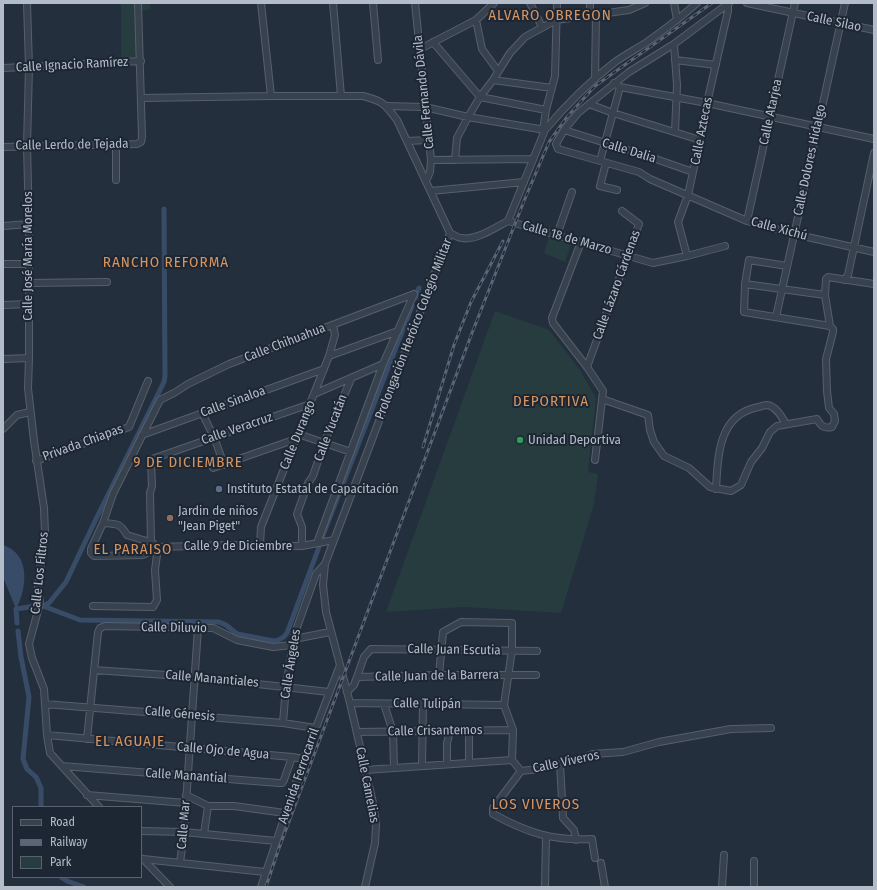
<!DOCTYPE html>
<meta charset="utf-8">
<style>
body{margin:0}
#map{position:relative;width:877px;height:890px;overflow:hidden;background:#242f3e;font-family:"Fira Sans Condensed",sans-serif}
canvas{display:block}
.frame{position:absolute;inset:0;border:4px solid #b4bcc9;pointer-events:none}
.legend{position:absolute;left:12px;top:806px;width:130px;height:72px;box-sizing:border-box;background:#1d2633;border:1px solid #59626f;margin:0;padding:5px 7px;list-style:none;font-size:12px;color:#b4bcc9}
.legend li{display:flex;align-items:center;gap:8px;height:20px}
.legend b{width:20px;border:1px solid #59626f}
</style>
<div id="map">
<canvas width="877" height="890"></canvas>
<div class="frame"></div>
<ul class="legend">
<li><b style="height:5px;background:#38414e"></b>Road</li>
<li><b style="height:5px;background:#5a6575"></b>Railway</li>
<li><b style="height:11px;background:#263c3f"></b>Park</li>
</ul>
</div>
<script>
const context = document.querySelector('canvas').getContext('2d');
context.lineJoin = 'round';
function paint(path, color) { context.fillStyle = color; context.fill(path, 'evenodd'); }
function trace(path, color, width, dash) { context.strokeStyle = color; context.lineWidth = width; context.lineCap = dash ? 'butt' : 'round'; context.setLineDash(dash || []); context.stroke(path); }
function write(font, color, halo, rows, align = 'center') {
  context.font = font + ' "Fira Sans Condensed",sans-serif'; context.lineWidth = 4; context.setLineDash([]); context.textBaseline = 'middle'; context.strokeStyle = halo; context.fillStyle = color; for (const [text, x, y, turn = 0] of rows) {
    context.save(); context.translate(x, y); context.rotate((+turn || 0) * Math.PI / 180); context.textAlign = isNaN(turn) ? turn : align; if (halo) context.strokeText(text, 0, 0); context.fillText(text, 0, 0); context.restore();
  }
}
const green = new Path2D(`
 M 121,3 L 136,3 L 138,59 L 121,60 Z
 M 139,3 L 155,3 L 150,4 L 150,9 L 139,11 Z
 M 549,238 L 571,244 L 565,262 L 544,253 Z
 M 495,311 L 549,330 L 580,370 L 596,398 L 588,472 L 598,474 L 594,504 L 561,613 L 464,607 L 386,612 Z`);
const water = new Path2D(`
 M 3,545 C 31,554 27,588 16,609 L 3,577 Z`);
const canal = new Path2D(`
 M 415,298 L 419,288
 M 321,540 L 412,306
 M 43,606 L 49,603 L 66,582 L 96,519 L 164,382 L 165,376 L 164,209
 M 43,606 L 80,620 L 219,622 L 226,625 L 237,634 L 274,641 C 280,640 284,638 287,633 L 319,547
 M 17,623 L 16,609 L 36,606
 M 18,631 L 21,657 L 29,697 L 23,759 L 27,769 L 36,777 L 41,788 L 41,807
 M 61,877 L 67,881 L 84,887`);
const minor = new Path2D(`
 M 27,3 L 29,67 L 27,146 L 29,224 L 29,358 L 28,388 L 34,441 L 44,508 L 45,533 L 38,586 L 40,603 L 29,644 L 32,658 L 44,689 L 47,735 L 50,753 L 99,807
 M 261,3 L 271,96
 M 333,3 L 341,96
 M 373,3 L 378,60
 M 415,3 L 431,160 L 430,172 L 426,181
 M 530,3 L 542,27
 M 590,3 L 590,16
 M 674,3 L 677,20
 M 729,3 L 674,44 L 629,72 L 578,113 L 564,130 L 556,144 L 558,149 L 639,172 L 650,179 L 747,221 L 794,234 L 874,252
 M 747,3 L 874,30
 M 476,20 L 482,49 L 498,71
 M 433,42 L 480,97 L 546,110
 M 674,44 L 677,85 L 675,132
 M 420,49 L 476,20 L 494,3
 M 675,60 L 716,65
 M 3,68 L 141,61
 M 595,79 L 596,15
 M 493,80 L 552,88
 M 614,83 L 620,87 L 707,103 L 874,139
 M 141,98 L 271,96 L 363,96 C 383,101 385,104 397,120 L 450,233 L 325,564 L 323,585 L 326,612 L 350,703 L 373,803 L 376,825 L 375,843 L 365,887
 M 589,104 L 613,113 L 700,140
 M 387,106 L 425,107 L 468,117 L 545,130
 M 543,130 L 546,110 L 555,76 L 557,3
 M 564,130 L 647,156 L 693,172
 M 407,141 L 428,140
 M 3,147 L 137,144 L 141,142 L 142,137 L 138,3
 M 431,160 L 533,159
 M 455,160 L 457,138 L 468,117 L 480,97 L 493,80 L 510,53 L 525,37 L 556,20 L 629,10 L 645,3
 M 600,161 L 620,87
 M 606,163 L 600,186 L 617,190
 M 116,180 L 116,144
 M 431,191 L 524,182
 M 508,221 L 545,130 C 566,105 589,82 615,62 C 625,55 636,49 647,42 C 664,30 681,17 697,3
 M 747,221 L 795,3
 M 3,226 L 29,224
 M 450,233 C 454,235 458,238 462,238 C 476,241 496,227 508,221 L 653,263 L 687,256 L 725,246
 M 557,235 L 572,192
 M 581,242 L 552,318 L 553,323 L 587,367 L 603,391 L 595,460
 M 687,256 L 678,222 L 688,195 L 693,172 L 707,103 L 728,11 L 728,4
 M 3,264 L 29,264
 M 787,266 L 749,260 L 745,284 L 744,312 L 830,326
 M 844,280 L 848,275 L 874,153
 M 29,283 L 107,282
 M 745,284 L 825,295
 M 3,305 L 29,304
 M 776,317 L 845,3
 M 329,356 L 398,331
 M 3,359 L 29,358
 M 587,367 L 639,224 L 622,211
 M 314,394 L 383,364
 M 602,399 L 648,415 L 650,430 L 654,442 L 664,456 L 689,468 L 710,487 L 731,491 L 741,485 L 751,462 L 762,448 L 770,432 L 777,426 L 817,419 C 821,426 824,429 832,427 L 835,421 L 834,414 L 829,408 L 827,391 L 826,359 L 833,332 L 833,329 L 830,326 L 825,295 L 826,279 L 828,277 L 874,284
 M 202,413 L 214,437 L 224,465
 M 3,429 L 17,415 L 30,412
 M 298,434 L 351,452
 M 142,435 L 324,369
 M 36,461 L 129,427 L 148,381
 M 213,468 L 296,439
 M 716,489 C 718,456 718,415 758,407 C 760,407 764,405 767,405 C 776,406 782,417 786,424
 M 103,523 C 117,524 120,523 127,535 L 153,543
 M 334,540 L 302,546 L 228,545 L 158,547 L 143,555 L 94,556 L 91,553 L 91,549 L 103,523 L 113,494 L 160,400 L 174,393 L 188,384 L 229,364 L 414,294
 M 151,542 L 150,493 L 152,486 L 151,462 L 152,459 L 310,404
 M 317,543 L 383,364 L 414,294
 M 260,545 L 261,527 L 329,356 L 335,335 L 333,325
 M 302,546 L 302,527 L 297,514 L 308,483 L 313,476 L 324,443 L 351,379
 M 93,606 L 153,607 L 157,600 L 155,570 L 158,547
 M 294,639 L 330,632
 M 94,670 L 195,677 L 329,692
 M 439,675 L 443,632 L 461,622 L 512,623 L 512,650 L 504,705 L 513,730 L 512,760
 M 357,677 L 364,657 L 371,649 L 537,651
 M 347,692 L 354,685 L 357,677 L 439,675 L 536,675
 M 350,703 L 504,705
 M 45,704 L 283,723 L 315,728
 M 384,704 L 393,732 L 394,768
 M 283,723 L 286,686 L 295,633 L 316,574 L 325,564
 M 357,732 L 513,730
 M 47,735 L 292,757 L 304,759
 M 87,739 L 98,632 L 100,628 L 105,626 L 213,628 L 237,640 L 273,647 L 292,645
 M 469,763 L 469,731
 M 447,764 L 447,743 L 450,731
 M 560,764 L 563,818 L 574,830 L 576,840
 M 62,766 L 279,783 L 282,783 L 284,780 L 292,757
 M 422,766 L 423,704
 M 365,770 L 512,760 L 521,771 L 539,769 L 574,761 L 593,754 L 623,752 L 659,742 L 731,729 L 771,728
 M 521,771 L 493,808 L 493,814 C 528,833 552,841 592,839 L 595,858
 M 87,795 L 186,803
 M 186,795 L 208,806 L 234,806 L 285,813
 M 141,831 L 184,832 L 276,841
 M 204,834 L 208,806
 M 143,859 L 265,872
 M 143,859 L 170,887
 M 754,861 L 754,887
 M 180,863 L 184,832 L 198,628
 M 601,863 L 605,887
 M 261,887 L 304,759 L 340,665
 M 545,887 L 546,836
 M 722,887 L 724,855`);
const rail = new Path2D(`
 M 423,447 L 454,345 L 471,302 L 503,241
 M 266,887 L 278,851 L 472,333 L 524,201 L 549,142 L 567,117 L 595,86 L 712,3`);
const markers = [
 [520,440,4,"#2e9e5b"],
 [219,489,4,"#5c6f8a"],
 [170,518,4,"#8d6e63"]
];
const streetNames = [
 ["Calle Silao",834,22,12],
 ["Calle Ignacio Ramírez",72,65,-3],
 ["Calle Fernando Dávila",424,92,-96],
 ["Calle Atarjea",771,112,-78],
 ["Calle Aztecas",702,131,-79],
 ["Calle Lerdo de Tejada",72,145,-1],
 ["Calle Dalia",629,151,17],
 ["Calle Dolores Hidalgo",810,160,-78],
 ["Calle Xichú",779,229,15],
 ["Calle 18 de Marzo",567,238,16],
 ["Calle José María Morelos",28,256,-90],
 ["Calle Lázaro Cárdenas",617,285,-70],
 ["Prolongación Heróico Colegio Militar",414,329,-69],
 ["Calle Chihuahua",285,343,-21],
 ["Calle Sinaloa",233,402,-20],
 ["Calle Yucatán",331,428,-69],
 ["Calle Veracruz",237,429,-19],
 ["Calle Durango",298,435,-68],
 ["Privada Chiapas",83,443,-20],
 ["Calle 9 de Diciembre",238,546],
 ["Calle Los Filtros",40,573,-84],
 ["Calle Diluvio",174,628,1],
 ["Calle Juan Escutia",454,650,1],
 ["Calle Ángeles",291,664,-81],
 ["Calle Juan de la Barrera",437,676,-1],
 ["Calle Manantiales",212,679,5],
 ["Calle Tulipán",427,704,1],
 ["Calle Génesis",180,714,5],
 ["Calle Crisantemos",435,731,-1],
 ["Calle Ojo de Agua",223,751,5],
 ["Calle Viveros",566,762,-12],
 ["Calle Manantial",186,776,4],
 ["Avenida Ferrocarril",299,776,-71],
 ["Calle Camelias",367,785,79],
 ["Calle Mar",184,825,-85]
];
const poiNames = [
 ["Unidad Deportiva",528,440],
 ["Instituto Estatal de Capacitación",227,489],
 ["Jardin de niños",178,511],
 ["\"Jean Piget\"",178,526]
];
const quarterNames = [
 ["ALVARO OBREGON",550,16],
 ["RANCHO REFORMA",166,263],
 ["DEPORTIVA",551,402],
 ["9 DE DICIEMBRE",188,463],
 ["EL PARAISO",133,550],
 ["EL AGUAJE",130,742],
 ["LOS VIVEROS",536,805]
];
paint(green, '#263c3f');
paint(water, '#394c67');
trace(canal, '#394c67', 5);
trace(minor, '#565f6c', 8);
trace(minor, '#38414e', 6);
trace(rail, '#5a6575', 3);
trace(rail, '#1d2633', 1.5, [4.5]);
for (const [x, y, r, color] of markers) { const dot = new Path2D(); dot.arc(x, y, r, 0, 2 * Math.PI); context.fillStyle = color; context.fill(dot); trace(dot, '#1d2633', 1.5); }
write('13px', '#b4bcc9', '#1d2633', streetNames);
write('13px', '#b4bcc9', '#1d2633', poiNames, 'left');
context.letterSpacing = '1px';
write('15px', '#d59563', '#1d2633', quarterNames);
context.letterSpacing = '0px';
</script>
